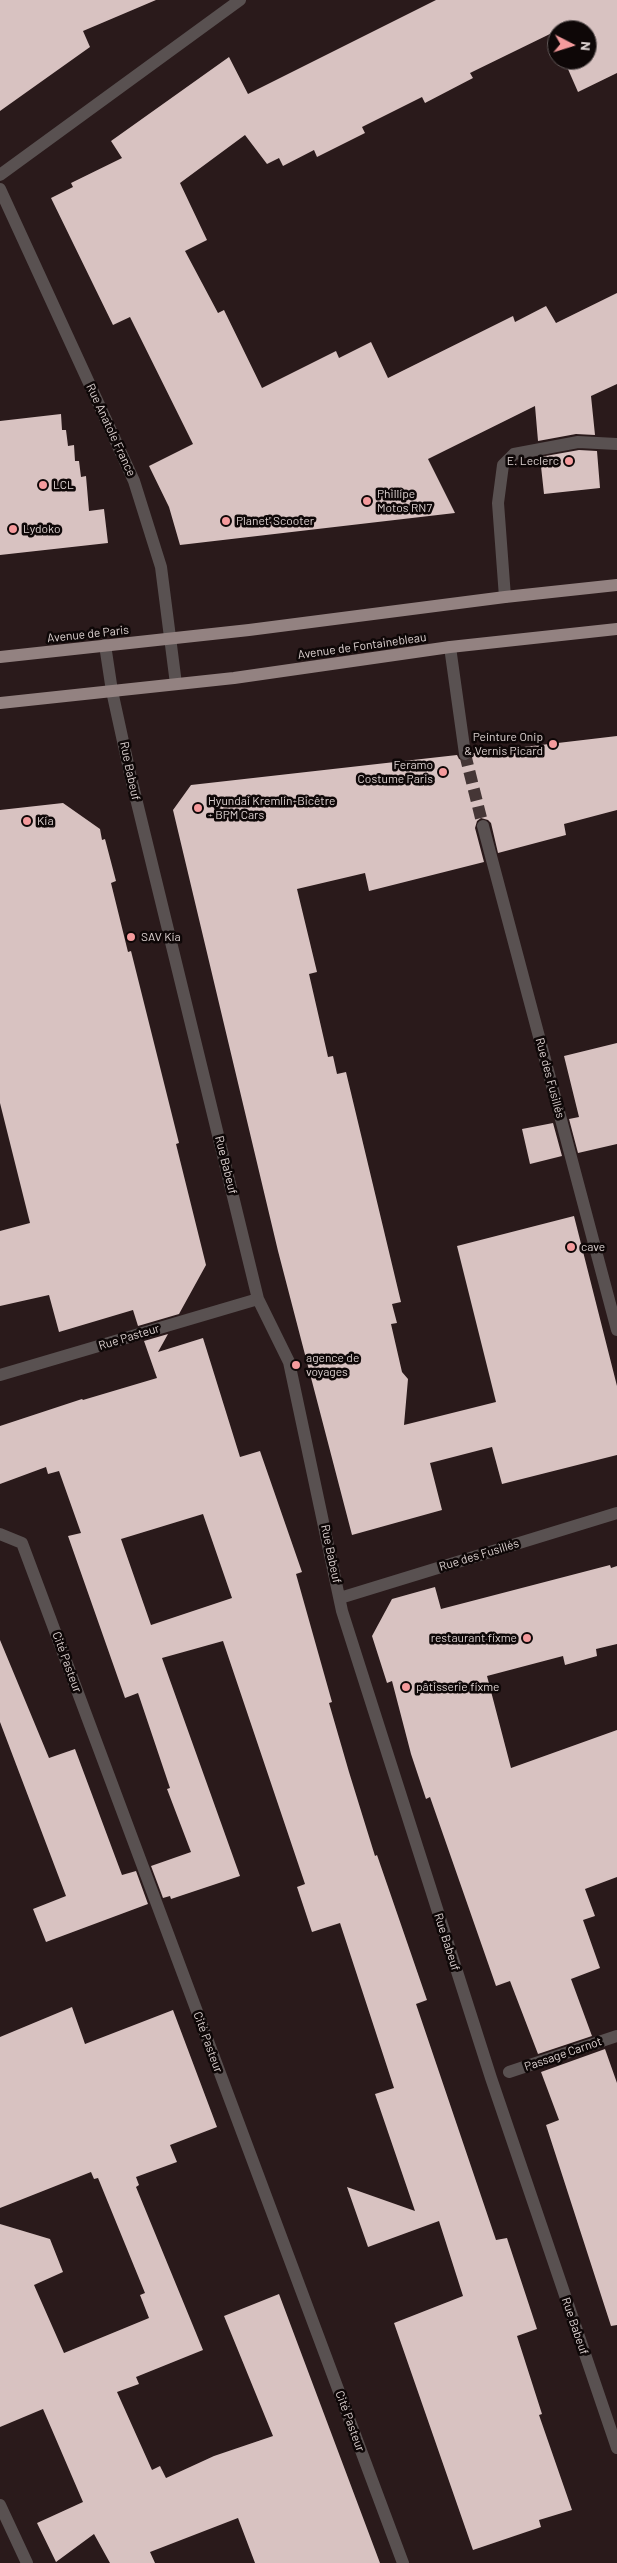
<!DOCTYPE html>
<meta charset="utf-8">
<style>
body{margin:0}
#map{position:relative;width:617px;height:2563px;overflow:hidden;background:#2a1a1b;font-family:Barlow,sans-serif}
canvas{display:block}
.north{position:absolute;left:547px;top:20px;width:50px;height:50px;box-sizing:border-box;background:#0e0707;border:1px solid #615858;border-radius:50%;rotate:95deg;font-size:14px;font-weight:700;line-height:20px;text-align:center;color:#ddd2d1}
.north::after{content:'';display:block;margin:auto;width:18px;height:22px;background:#f59b9d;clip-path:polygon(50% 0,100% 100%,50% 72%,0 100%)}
</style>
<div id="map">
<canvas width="617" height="2563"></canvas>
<div class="north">N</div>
</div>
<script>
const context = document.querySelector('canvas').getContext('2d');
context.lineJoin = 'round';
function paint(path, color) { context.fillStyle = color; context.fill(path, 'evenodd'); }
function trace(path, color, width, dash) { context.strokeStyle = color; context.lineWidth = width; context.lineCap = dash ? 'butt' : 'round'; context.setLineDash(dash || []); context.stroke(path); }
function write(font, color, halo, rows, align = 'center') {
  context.font = font + ' Barlow,sans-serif'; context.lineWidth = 5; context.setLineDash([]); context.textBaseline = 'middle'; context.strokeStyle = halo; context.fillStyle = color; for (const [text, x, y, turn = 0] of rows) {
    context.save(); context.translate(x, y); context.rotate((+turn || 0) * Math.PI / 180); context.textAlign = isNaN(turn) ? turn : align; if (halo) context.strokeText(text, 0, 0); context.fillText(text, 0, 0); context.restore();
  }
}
const building = new Path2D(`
 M 0,0 L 156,0 L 83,31 L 90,47 L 0,111 Z
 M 436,0 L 617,0 L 617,73 L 578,92 L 564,60 L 587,60 L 587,30 L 557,30 L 557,45 L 552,33 L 470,73 L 473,78 L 425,103 L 422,97 L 362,127 L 365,133 L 317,157 L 314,150 L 283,166 L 279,158 L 267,164 L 245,135 L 180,183 L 207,240 L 185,251 L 218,313 L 224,310 L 262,388 L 336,351 L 339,358 L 371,342 L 388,378 L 513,316 L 515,322 L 546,306 L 556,323 L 617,293 L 617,384 L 591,396 L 595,435 L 576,434 L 538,441 L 535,406 L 428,459 L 455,513 L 180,545 L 169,507 L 149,466 L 193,444 L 130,317 L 113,325 L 51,198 L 73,187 L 71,183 L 122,158 L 111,141 L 229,57 L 248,94 Z
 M 61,414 L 62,430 L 66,430 L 68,446 L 74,445 L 75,461 L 79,461 L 81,477 L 86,476 L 89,511 L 104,509 L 108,543 L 0,555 L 0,421 Z
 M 579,450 L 597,451 L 600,488 L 544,494 L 540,457 Z
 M 617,736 L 617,810 L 564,824 L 566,835 L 498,853 L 491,823 L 488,820 L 481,818 L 477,821 L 475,828 L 484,862 L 369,891 L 365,873 L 297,889 L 317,972 L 309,974 L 328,1057 L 333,1056 L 337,1074 L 346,1072 L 401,1302 L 392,1304 L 397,1323 L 391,1324 L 402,1372 L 408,1379 L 404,1425 L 496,1402 L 457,1246 L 574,1216 L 617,1386 L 617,1455 L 502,1484 L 492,1447 L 430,1463 L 442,1510 L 352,1535 L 278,1251 L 173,810 L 191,785 L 457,755 L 459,759 L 466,762 L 470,760 L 473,753 Z
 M 63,803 L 100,829 L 102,840 L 105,839 L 116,881 L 111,883 L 128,952 L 131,951 L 179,1143 L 176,1144 L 206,1265 L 179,1314 L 138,1326 L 133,1310 L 59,1332 L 49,1295 L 0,1306 L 0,1231 L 30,1223 L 0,1103 L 0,810 Z
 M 617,1043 L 617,1144 L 578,1153 L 569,1119 L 579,1117 L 564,1056 Z
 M 553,1123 L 562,1156 L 530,1164 L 522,1129 Z
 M 168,1334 L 158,1352 L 203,1338 L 240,1457 L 260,1451 L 302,1572 L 296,1574 L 332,1702 L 329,1703 L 349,1772 L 375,1856 L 377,1855 L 427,2000 L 416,2004 L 496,2240 L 507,2238 L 537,2329 L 517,2336 L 542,2414 L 539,2415 L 572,2510 L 539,2520 L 541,2527 L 473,2550 L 394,2323 L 463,2296 L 439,2221 L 368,2247 L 347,2187 L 415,2211 L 375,2094 L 394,2088 L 340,1923 L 312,1932 L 297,1887 L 305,1884 L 223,1641 L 162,1658 L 240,1876 L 171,1899 L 170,1896 L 163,1898 L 151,1866 L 191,1852 L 167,1789 L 170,1788 L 138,1693 L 125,1698 L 68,1536 L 81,1533 L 59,1471 L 48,1474 L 46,1467 L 0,1484 L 0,1426 L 82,1399 L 83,1400 L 157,1378 L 144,1341 ZM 203,1514 L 232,1598 L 151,1625 L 121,1539 Z
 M 610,1565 L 611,1568 L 617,1566 L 617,1644 L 596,1649 L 597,1656 L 565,1665 L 563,1656 L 487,1676 L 511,1768 L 617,1730 L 617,1877 L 585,1889 L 595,1916 L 583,1920 L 600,1968 L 571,1979 L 592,2036 L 538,2054 L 510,1981 L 496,1986 L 430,1797 L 426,1799 L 411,1754 L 392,1681 L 387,1683 L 372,1636 L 392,1599 L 435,1587 L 441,1609 Z
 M 0,1640 L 49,1758 L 75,1749 L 122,1875 L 136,1871 L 148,1904 L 46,1942 L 33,1909 L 66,1896 L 0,1722 Z
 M 72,2007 L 85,2044 L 173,2010 L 217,2127 L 170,2145 L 177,2162 L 136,2177 L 139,2185 L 136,2187 L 203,2350 L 136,2377 L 139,2384 L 117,2392 L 152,2470 L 160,2466 L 166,2478 L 214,2456 L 273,2436 L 224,2316 L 279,2294 L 380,2563 L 255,2563 L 238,2518 L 150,2552 L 155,2563 L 110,2563 L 94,2534 L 56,2562 L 37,2523 L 83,2502 L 43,2409 L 0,2427 L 0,2224 L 50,2239 L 63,2272 L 34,2285 L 64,2353 L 149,2318 L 140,2295 L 145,2293 L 98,2178 L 94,2179 L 91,2172 L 0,2208 L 0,2037 Z
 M 605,2049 L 617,2083 L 617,2325 L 611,2326 L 546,2125 L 559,2120 L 541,2072 Z`);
const minorTunnel = new Path2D(`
 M 465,754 L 483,826`);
const minor = new Path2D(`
 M 0,175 L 240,0
 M 0,189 L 134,481 L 161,567 L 176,684
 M 505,597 L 498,503 L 503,465 L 514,454 L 578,442 L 617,444
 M 105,645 L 112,691 L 131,778 L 258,1299 L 289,1362 L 342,1611 L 491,2078 L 617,2448
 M 450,647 L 465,754
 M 483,826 L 617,1330
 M 0,1375 L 258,1299
 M 0,1534 L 22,1543 L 403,2563
 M 340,1598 L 617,1513
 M 509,2072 L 617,2036
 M 0,2505 L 27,2563`);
const major = new Path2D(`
 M 0,657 L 249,630 L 505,597 L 617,585
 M 0,703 L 234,678 L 450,647 L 617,629`);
const markers = [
 [569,461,5,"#f59b9d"],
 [43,485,5,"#f59b9d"],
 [367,501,5,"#f59b9d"],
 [226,521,5,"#f59b9d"],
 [13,529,5,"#f59b9d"],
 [553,744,5,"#f59b9d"],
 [443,772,5,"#f59b9d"],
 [198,808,5,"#f59b9d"],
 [27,821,5,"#f59b9d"],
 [131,937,5,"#f59b9d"],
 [571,1247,5,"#f59b9d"],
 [296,1365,5,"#f59b9d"],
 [527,1638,5,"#f59b9d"],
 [406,1687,5,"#f59b9d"]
];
const streetNames = [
 ["Rue Anatole France",111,430,65],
 ["Avenue de Paris",88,634,-6],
 ["Avenue de Fontainebleau",362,646,-8],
 ["Rue Babeuf",130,771,78],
 ["Rue des Fusillés",550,1078,75],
 ["Rue Babeuf",226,1165,76],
 ["Rue Pasteur",129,1337,-17],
 ["Rue Babeuf",331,1554,78],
 ["Rue des Fusillés",479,1555,-17],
 ["Cité Pasteur",67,1662,70],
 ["Rue Babeuf",447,1942,72],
 ["Cité Pasteur",208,2042,70],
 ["Passage Carnot",563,2054,-19],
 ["Rue Babeuf",575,2326,71],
 ["Cité Pasteur",350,2421,70]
];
const poiNames = [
 ["E. Leclerc",559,461,"right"],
 ["LCL",53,485],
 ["Phillipe",377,494],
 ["Motos RN7",377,508],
 ["Planet' Scooter",236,521],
 ["Lydoko",23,529],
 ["Peinture Onip",543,737,"right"],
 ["& Vernis Picard",543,751,"right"],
 ["Feramo",433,765,"right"],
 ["Costume Paris",433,779,"right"],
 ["Hyundai Kremlin-Bicêtre",208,801],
 ["- BPM Cars",208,815],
 ["Kia",37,821],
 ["SAV Kia",141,937],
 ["cave",581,1247],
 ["agence de",306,1358],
 ["voyages",306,1372],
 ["restaurant fixme",517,1638,"right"],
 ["pâtisserie fixme",416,1687]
];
paint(building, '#d8c2c1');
trace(minorTunnel, '#453636', 12, [12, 6]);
trace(minor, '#595151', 12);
trace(major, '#938281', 12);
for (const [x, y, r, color] of markers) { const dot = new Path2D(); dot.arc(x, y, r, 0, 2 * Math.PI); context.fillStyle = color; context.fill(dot); trace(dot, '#0e0707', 2); }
write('12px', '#ddd2d1', '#0e0707', streetNames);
write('12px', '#ddd2d1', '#0e0707', poiNames, 'left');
</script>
